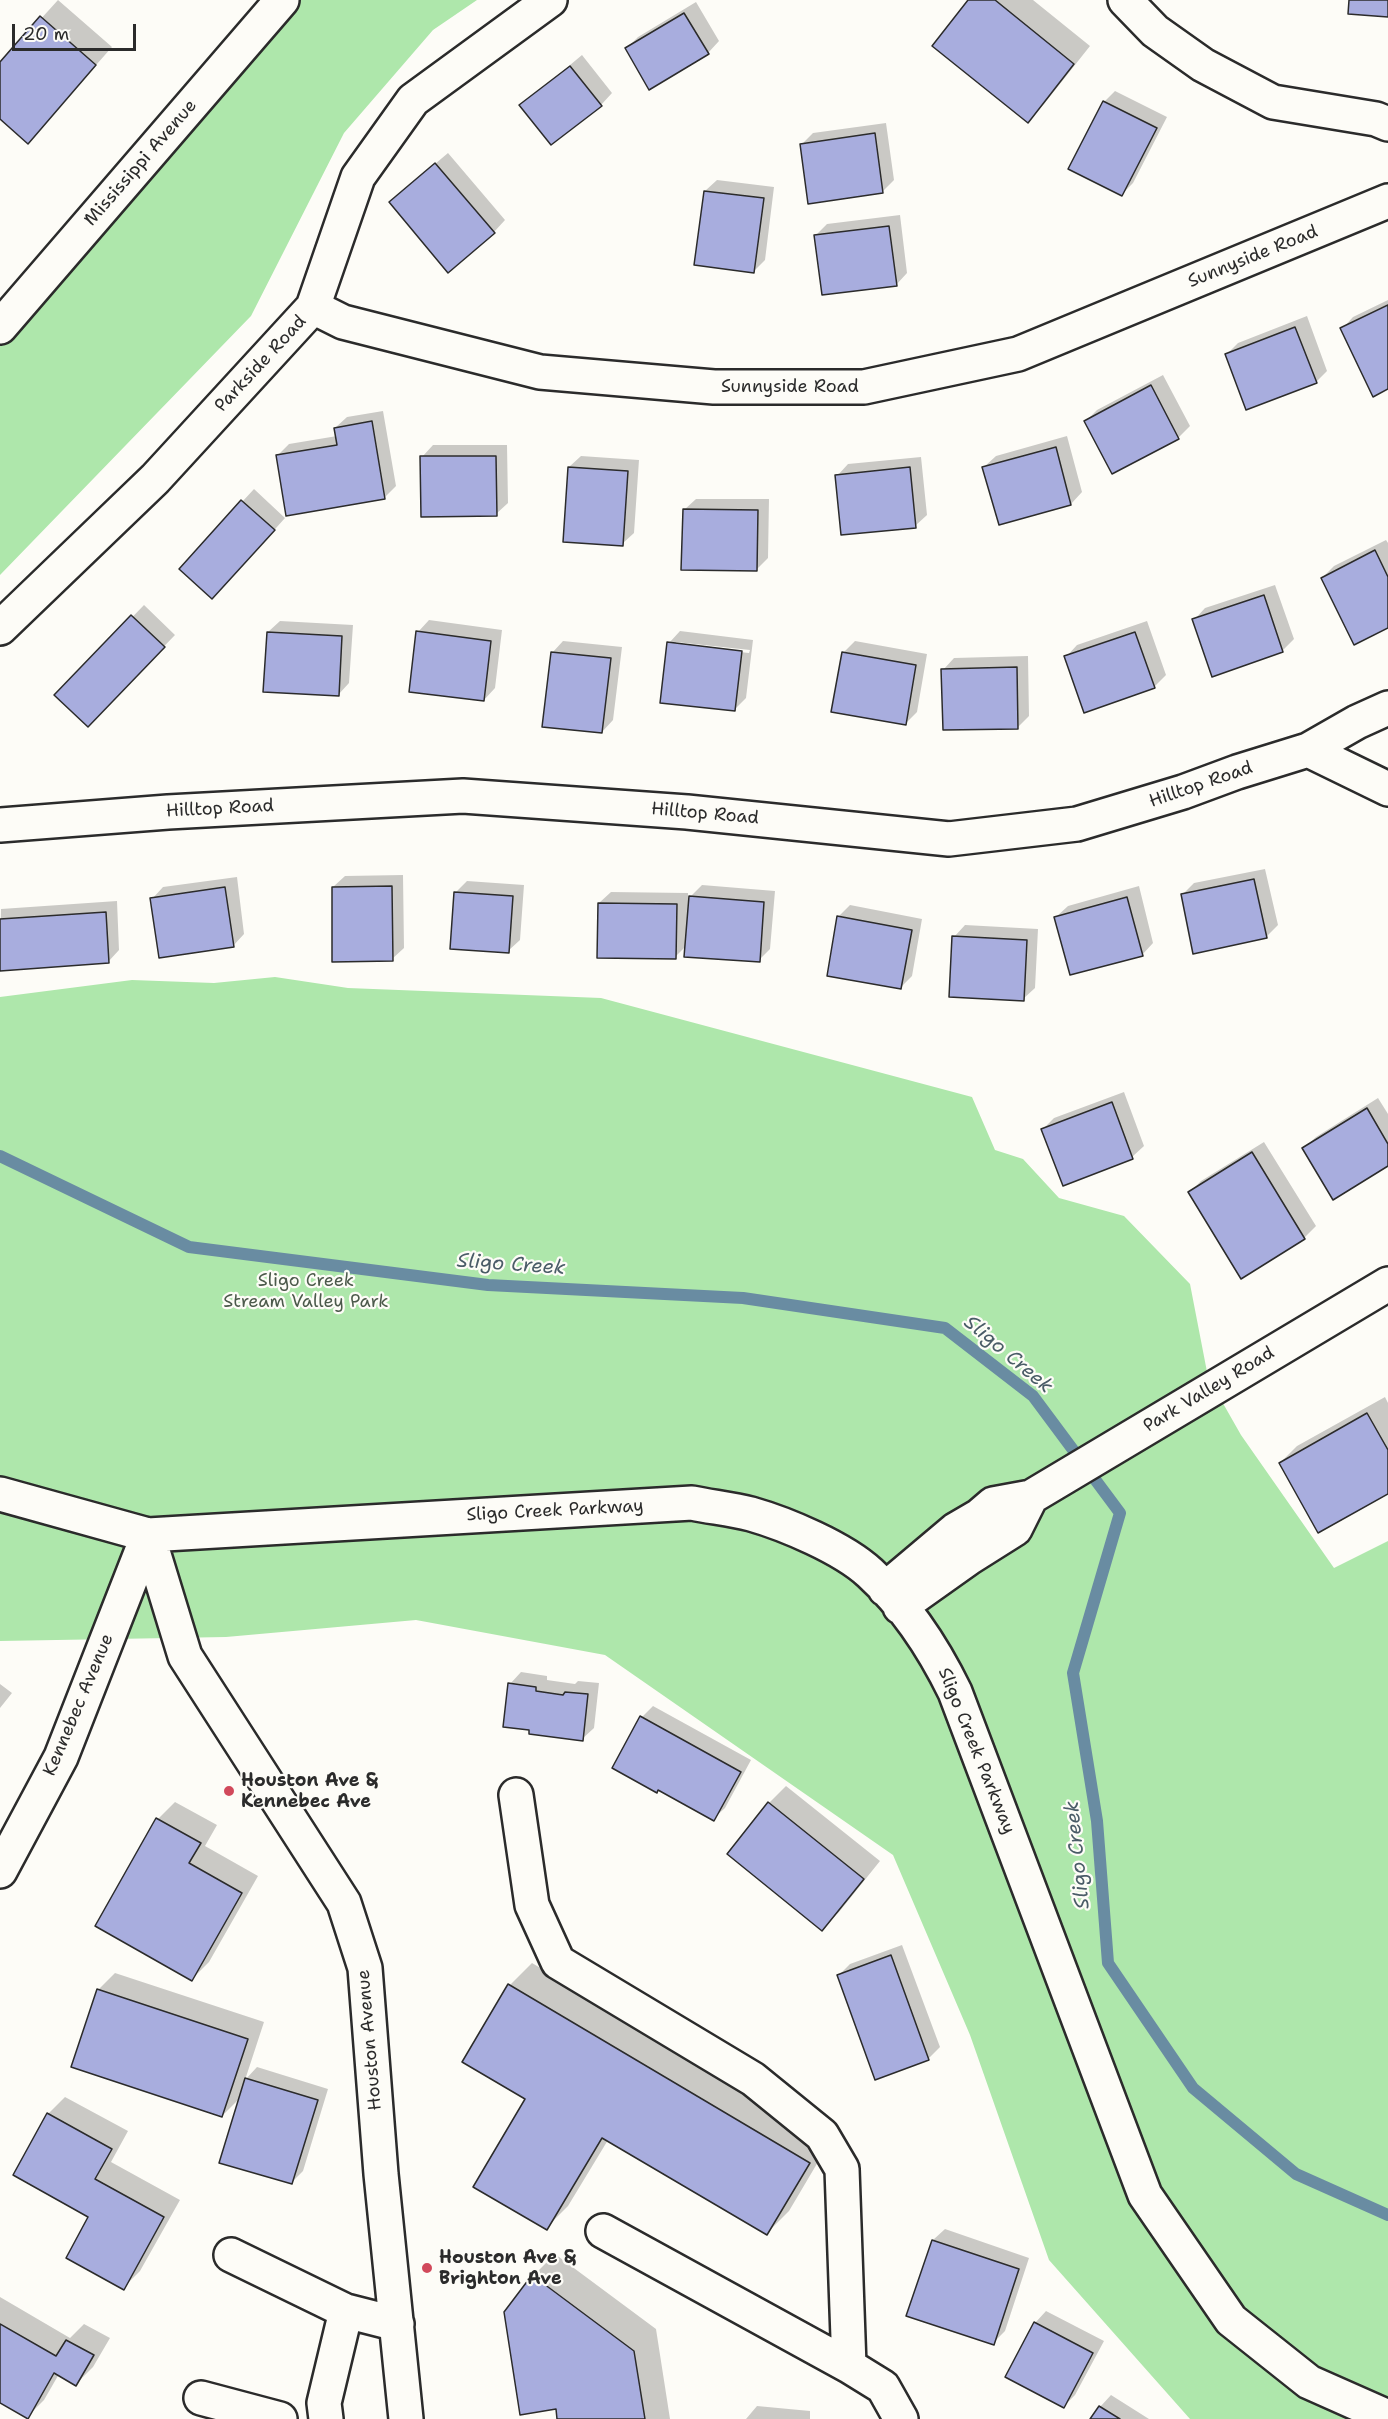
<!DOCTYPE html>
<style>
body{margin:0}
#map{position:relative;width:1388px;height:2419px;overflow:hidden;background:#fdfcf7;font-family:"Shantell Sans",sans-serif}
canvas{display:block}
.scale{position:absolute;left:12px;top:24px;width:124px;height:27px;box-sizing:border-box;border:3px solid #2b2b2b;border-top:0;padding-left:8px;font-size:18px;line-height:21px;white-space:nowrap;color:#2b2b2b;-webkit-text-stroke:4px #fdfcf7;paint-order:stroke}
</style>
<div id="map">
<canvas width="1388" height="2419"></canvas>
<div class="scale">20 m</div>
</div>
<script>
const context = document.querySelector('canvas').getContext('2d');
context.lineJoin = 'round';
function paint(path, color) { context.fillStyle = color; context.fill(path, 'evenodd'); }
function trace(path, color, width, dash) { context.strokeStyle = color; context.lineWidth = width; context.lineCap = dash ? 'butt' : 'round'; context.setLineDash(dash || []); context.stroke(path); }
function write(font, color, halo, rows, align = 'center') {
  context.font = font + ' "Shantell Sans",sans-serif'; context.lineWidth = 4.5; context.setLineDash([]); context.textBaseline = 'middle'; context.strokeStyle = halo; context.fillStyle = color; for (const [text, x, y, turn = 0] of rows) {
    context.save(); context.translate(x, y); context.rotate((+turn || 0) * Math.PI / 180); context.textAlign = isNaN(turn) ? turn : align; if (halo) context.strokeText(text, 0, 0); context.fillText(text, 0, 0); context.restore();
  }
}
const green = new Path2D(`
 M 296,0 L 477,0 L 433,30 L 344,133 L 251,316 L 0,575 L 0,336 Z
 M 275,977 L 348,988 L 601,998 L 972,1097 L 995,1150 L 1023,1159 L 1059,1198 L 1124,1216 L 1190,1284 L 1208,1377 L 1241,1435 L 1334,1568 L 1388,1541 L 1388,2419 L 1190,2419 L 1049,2260 L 970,2035 L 893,1855 L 605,1655 L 416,1620 L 226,1637 L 0,1641 L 0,997 L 132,980 L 214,983 Z`);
const shadow = new Path2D(`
 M 58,0 L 112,47 L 28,142 L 0,117 L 0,64 Z
 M 970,0 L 1033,0 L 1090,46 L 1044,104 L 1027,121 Z
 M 696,2 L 719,41 L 708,53 L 627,48 L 638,37 Z
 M 582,55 L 612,93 L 601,105 L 521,106 Z
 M 1115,91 L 1167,117 L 1133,183 L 1122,194 L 1104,102 Z
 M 886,123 L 894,180 L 882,192 L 802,144 L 813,133 Z
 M 448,153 L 505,220 L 494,232 L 403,191 Z
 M 717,180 L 774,187 L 765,260 L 753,272 L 705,191 Z
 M 900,215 L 907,273 L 896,285 L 816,235 L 827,224 Z
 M 1388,300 L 1388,387 L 1342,329 L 1353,317 Z
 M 1307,316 L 1327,371 L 1316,382 L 1227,354 L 1238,343 Z
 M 1163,375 L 1190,426 L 1178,438 L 1086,421 L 1097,410 Z
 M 383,411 L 396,486 L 384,498 L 278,455 L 289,444 L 337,436 L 335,428 L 347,417 Z
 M 1067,436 L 1082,492 L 1071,504 L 1000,524 L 984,467 L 996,456 Z
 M 433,445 L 507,445 L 508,503 L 496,514 L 422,457 Z
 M 581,456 L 639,460 L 634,533 L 622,544 L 569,467 Z
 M 921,457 L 927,515 L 915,526 L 837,476 L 848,464 Z
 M 254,489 L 285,518 L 224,586 L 181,568 Z
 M 696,499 L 769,499 L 768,558 L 757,569 L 684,510 Z
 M 1386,540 L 1388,543 L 1388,626 L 1322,578 L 1334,566 Z
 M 1275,585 L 1294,639 L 1283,650 L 1213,675 L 1194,620 L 1205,608 Z
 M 144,605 L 175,635 L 88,725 L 57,695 Z
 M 429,620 L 502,630 L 495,688 L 484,700 L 418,632 Z
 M 280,621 L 353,625 L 349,683 L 338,695 L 268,632 Z
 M 1147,621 L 1166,675 L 1154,687 L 1066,657 L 1077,645 Z
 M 680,631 L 753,640 L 746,698 L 734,710 L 669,643 ZM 676,642 L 750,650 L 749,653 L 676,645 Z
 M 563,641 L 622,647 L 613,720 L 602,732 L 552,653 Z
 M 855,641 L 927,654 L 917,712 L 906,723 L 843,653 Z
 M 1028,656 L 1029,716 L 1018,727 L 943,670 L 954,658 Z
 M 1265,869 L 1278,925 L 1266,937 L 1182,895 L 1194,883 Z
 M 403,875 L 404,948 L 392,959 L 333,887 L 345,876 Z
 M 237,877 L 244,934 L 233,946 L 152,899 L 163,887 Z
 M 467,881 L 524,885 L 520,940 L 508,951 L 456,892 Z
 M 702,885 L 775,891 L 770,949 L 759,960 L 686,946 L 675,957 L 599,903 L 611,892 L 688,893 L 688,899 Z
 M 1139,886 L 1153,943 L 1142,955 L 1056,917 L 1068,906 Z
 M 117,901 L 119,950 L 108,962 L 0,969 L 1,909 Z
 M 850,905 L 922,919 L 912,976 L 900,988 L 839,916 Z
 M 965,925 L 1038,929 L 1035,988 L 1023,999 L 954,937 Z
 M 1124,1092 L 1144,1146 L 1132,1157 L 1064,1184 L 1043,1129 L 1054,1118 Z
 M 1378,1098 L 1388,1114 L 1388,1164 L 1304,1148 L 1316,1137 Z
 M 1264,1142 L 1316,1226 L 1304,1238 L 1241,1277 L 1190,1192 L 1201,1181 Z
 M 1385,1397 L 1388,1403 L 1388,1493 L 1280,1463 L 1297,1446 Z
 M 521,1672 L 547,1676 L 547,1680 L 575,1684 L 578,1681 L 599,1683 L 594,1728 L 582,1739 L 510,1684 Z
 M 0,1684 L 12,1693 L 0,1708 Z
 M 653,1706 L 751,1760 L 725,1808 L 713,1819 L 642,1717 Z
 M 786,1786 L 880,1861 L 839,1912 L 822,1929 L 729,1854 L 769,1803 Z
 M 175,1802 L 217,1825 L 205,1846 L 258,1876 L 209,1962 L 192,1979 L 97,1926 L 158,1819 Z
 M 902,1945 L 940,2047 L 928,2059 L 839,1975 L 850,1964 Z
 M 532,1963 L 831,2140 L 789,2211 L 767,2233 L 608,2140 L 568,2206 L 546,2228 L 510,1985 Z
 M 115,1973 L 264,2022 L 245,2080 L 257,2067 L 328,2089 L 303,2171 L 291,2183 L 241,2097 L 222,2116 L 98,1990 Z
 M 65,2097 L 128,2131 L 111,2162 L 180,2200 L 140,2271 L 123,2288 L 90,2217 L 48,2114 Z
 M 945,2229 L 1029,2258 L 1005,2331 L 993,2343 L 908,2315 L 933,2240 Z
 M 555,2254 L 656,2329 L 670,2419 L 559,2419 L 557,2407 L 505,2312 L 533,2276 Z
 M 0,2297 L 70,2338 L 84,2324 L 110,2338 L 93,2367 L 76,2384 L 59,2374 L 44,2400 L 27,2417 L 0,2402 Z
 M 1046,2311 L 1104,2341 L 1075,2395 L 1064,2406 L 1035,2323 Z
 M 1111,2395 L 1149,2419 L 1092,2419 L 1100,2407 Z
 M 757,2406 L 810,2411 L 810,2419 L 746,2419 Z`);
const stream = new Path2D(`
 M 0,1156 L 189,1247 L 488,1285 L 743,1298 L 945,1328 L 1033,1396 L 1120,1513 L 1073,1673 L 1097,1821 L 1108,1963 L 1193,2088 L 1296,2174 L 1388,2215`);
const building = new Path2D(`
 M 968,0 L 995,0 L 1074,64 L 1028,123 L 932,46 Z
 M 1349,0 L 1388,0 L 1388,17 L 1348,14 Z
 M 684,13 L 709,54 L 649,90 L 625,48 Z
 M 40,16 L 96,65 L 28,144 L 0,119 L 0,62 Z
 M 570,66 L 602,106 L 551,145 L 519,105 Z
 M 1103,101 L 1157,128 L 1122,196 L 1068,169 Z
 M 875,133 L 883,193 L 808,204 L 800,144 Z
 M 435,163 L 495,233 L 448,273 L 389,202 Z
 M 704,191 L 764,198 L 754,273 L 694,265 Z
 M 889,226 L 897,286 L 822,295 L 814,235 Z
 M 1388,305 L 1388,389 L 1373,397 L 1340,328 Z
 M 1295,327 L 1317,383 L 1246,410 L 1225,354 Z
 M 1151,385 L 1179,439 L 1112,474 L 1084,421 Z
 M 372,421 L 385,499 L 286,516 L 276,455 L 337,445 L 334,428 Z
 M 1056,447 L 1071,505 L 999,525 L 982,467 Z
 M 420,456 L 496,456 L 497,516 L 421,517 Z
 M 568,467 L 628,471 L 623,546 L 563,542 Z
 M 910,467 L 916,528 L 841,535 L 835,475 Z
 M 241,500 L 275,530 L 212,599 L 179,569 Z
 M 683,509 L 758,510 L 757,571 L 681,570 Z
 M 1375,550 L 1388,577 L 1388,628 L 1354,645 L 1321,578 Z
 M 1264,595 L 1283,652 L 1212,677 L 1192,619 Z
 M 131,615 L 165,647 L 88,727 L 54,695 Z
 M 416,631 L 491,641 L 484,701 L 409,692 Z
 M 267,632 L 342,636 L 339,696 L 263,692 Z
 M 1135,632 L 1155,688 L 1084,713 L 1064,656 Z
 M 667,642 L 742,651 L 735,711 L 660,703 Z
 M 551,652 L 611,658 L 602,733 L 542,727 Z
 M 842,652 L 916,665 L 906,725 L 831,712 Z
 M 1017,667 L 1018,729 L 943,730 L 941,669 Z
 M 1254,879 L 1267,938 L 1193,954 L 1181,894 Z
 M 392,886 L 393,961 L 332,962 L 332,887 Z
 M 225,887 L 234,947 L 159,958 L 150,898 Z
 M 454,892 L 513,896 L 509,953 L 450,949 Z
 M 689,896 L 764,902 L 760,962 L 684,957 Z
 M 1127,897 L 1143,956 L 1070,975 L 1054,917 Z
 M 598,903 L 677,904 L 676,959 L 597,958 Z
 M 106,912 L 109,963 L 0,971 L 0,919 Z
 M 837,916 L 912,930 L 901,989 L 827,976 Z
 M 952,936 L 1027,940 L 1024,1001 L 949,997 Z
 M 1112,1102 L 1133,1159 L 1063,1186 L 1041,1129 Z
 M 1367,1108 L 1388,1144 L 1388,1166 L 1333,1200 L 1302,1148 Z
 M 1252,1152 L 1305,1239 L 1241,1279 L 1188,1192 Z
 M 1367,1413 L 1388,1450 L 1388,1494 L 1318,1533 L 1279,1463 Z
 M 508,1683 L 536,1687 L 536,1691 L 563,1695 L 565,1692 L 588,1694 L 583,1741 L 529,1734 L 529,1730 L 503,1727 Z
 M 640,1716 L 741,1772 L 714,1821 L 658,1790 L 657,1793 L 612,1768 Z
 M 768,1802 L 864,1879 L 822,1931 L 727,1854 Z
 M 156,1818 L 201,1843 L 189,1863 L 242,1893 L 192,1981 L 95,1926 Z
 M 891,1955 L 929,2060 L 875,2080 L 837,1975 Z
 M 508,1984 L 810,2163 L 767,2235 L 602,2138 L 547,2230 L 473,2187 L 525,2099 L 462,2062 Z
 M 97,1989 L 248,2039 L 222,2117 L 71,2067 Z
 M 245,2078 L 318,2100 L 292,2184 L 219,2163 Z
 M 47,2113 L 112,2149 L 95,2179 L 164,2217 L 124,2290 L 66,2258 L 88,2217 L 13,2175 Z
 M 932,2240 L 1019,2269 L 994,2345 L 906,2316 Z
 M 532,2275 L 634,2351 L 645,2419 L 557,2419 L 556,2409 L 520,2415 L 504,2312 Z
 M 1034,2322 L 1093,2353 L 1064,2408 L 1005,2377 Z
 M 0,2324 L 56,2356 L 66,2340 L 94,2355 L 76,2386 L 54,2373 L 28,2419 L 0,2403 Z
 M 1099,2406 L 1120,2419 L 1090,2419 Z`);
const minor = new Path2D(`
 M 1125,0 L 1155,31 L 1203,65 L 1273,102 L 1376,119 L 1388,124
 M 313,307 L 343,322 L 540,372 L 714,387 L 864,387 L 1018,354 L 1388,201
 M 0,327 L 282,0
 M 0,628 L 155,479 L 313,307 L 358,177 L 413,100 L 550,0
 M 1308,750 L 1388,789
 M 0,825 L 168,812 L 463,796 L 687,812 L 949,839 L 1077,824 L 1183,792 L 1237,772 L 1308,750 L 1357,722 L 1388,708
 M 0,1494 L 148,1535 L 692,1503 C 711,1507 732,1509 751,1514 C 786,1524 843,1548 870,1573 C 906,1606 934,1649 955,1692 L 1145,2195 L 1231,2320 L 1309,2382 L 1388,2417
 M 148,1535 L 185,1656 L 344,1903 L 365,1968 L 381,2174 L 406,2419
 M 885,1589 L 955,1530 L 979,1516 L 993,1504 L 1031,1497 L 1388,1284
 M 900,1607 L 969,1558 L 1015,1529 L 1031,1497
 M 516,1795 L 532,1905 L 558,1962 L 753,2079 L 822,2135 L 842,2169 L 849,2366
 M 0,1871 L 61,1757 L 148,1535
 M 603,2231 L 849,2366 L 883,2387 L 901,2419
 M 231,2255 L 346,2311 L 397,2324
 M 201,2398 L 280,2419
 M 326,2419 L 324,2403 L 346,2311`);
const markers = [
 [229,1791,6,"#d1495b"],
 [427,2268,6,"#d1495b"]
];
const streetNames = [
 ["Mississippi Avenue",141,163,-49],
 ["Sunnyside Road",1253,257,-22],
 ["Parkside Road",261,364,-47],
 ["Sunnyside Road",790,387],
 ["Hilltop Road",1201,785,-19],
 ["Hilltop Road",220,809,-3],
 ["Hilltop Road",705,814,5],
 ["Park Valley Road",1209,1390,-31],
 ["Sligo Creek Parkway",555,1511,-3],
 ["Kennebec Avenue",79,1705,-67],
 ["Sligo Creek Parkway",976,1751,68],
 ["Houston Avenue",370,2040,-95]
];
const parkNames = [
 ["Sligo Creek",306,1281],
 ["Stream Valley Park",306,1302]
];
const poiNames = [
 ["Houston Ave &",241,1781],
 ["Kennebec Ave",241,1802],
 ["Houston Ave &",439,2258],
 ["Brighton Ave",439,2279]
];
const waterNames = [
 ["Sligo Creek",511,1265,4],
 ["Sligo Creek",1008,1355,40],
 ["Sligo Creek",1078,1855,-96]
];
paint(green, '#aee7ab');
paint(shadow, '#0003');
trace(stream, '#698ca2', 12);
paint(building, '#a8adde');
trace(building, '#2b2b2b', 1.5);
trace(minor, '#2b2b2b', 38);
trace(minor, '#fdfcf7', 33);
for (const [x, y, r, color] of markers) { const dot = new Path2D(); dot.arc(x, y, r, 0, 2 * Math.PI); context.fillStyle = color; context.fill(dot); trace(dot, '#fdfcf7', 2); }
write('18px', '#2b2b2b', '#fdfcf7', streetNames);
write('18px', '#4c5a4b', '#fdfcf7', parkNames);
write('bold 18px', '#2b2b2b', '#fdfcf7', poiNames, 'left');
write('italic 20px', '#4a5c67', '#fdfcf7', waterNames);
</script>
